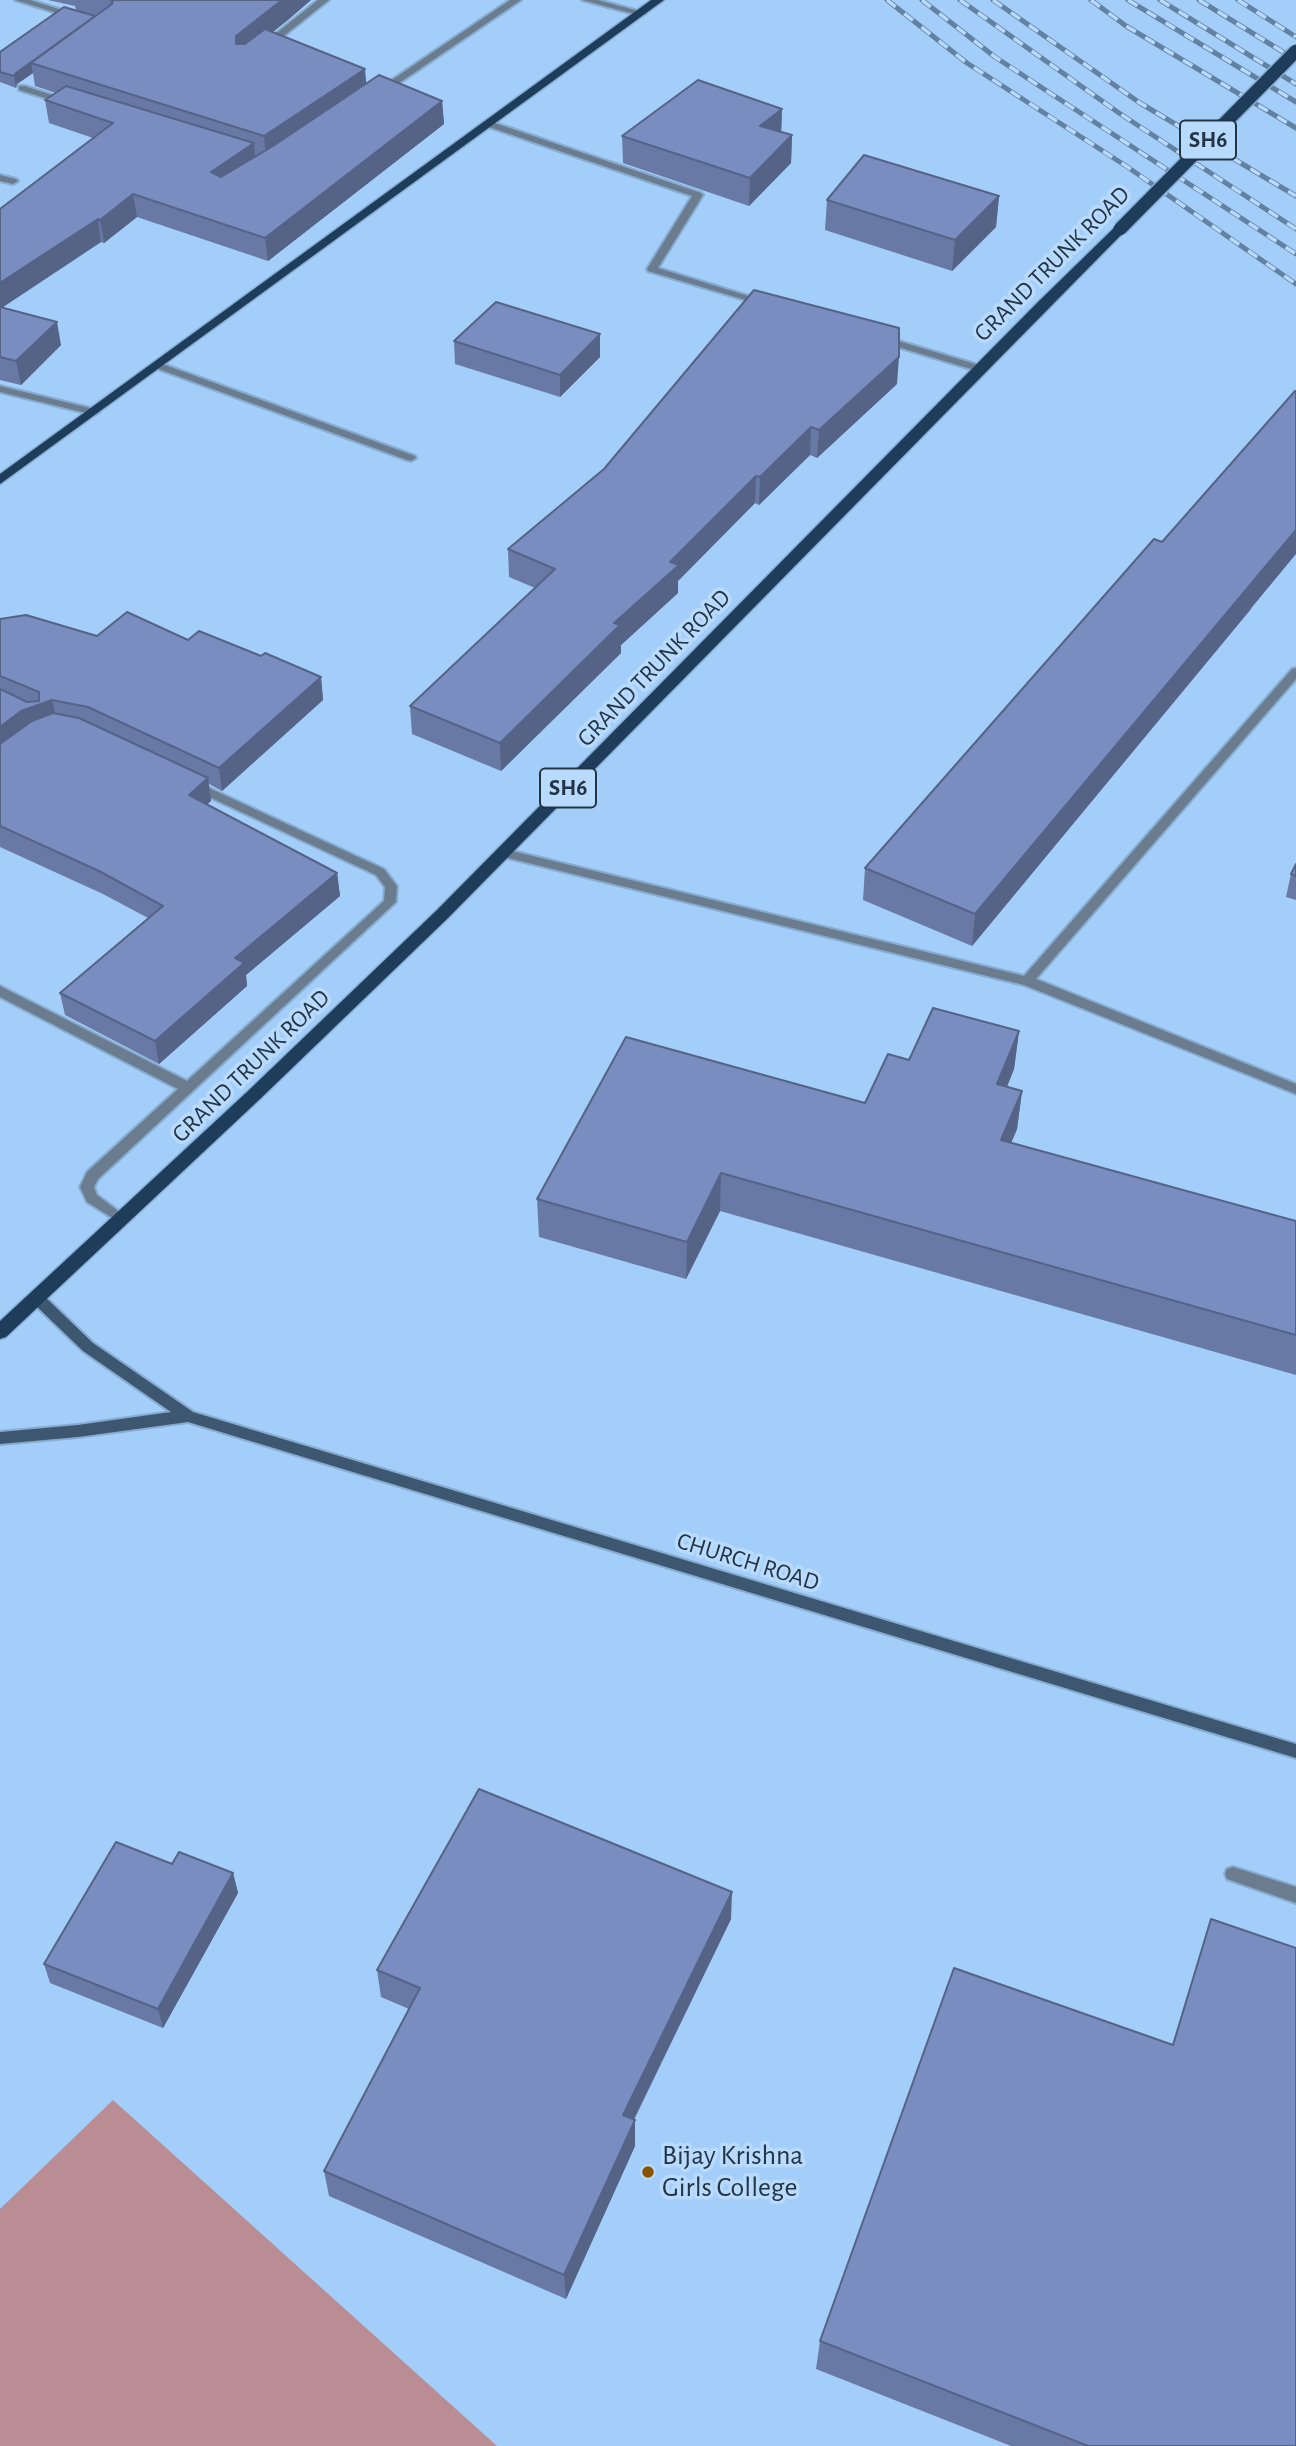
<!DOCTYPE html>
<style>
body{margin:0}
canvas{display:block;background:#a3cef9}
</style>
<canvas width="1296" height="2446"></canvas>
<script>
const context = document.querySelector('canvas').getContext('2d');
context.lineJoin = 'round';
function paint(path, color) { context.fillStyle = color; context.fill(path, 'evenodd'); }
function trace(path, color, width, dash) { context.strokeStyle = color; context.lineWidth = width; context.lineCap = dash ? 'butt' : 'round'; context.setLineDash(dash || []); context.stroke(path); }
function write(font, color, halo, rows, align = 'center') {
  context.font = font + ' "Alegreya Sans",sans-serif'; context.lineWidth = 7; context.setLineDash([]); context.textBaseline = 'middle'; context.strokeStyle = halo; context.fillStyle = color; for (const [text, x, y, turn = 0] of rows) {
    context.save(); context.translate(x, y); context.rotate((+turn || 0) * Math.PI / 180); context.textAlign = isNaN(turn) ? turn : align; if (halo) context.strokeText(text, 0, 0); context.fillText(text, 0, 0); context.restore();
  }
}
const green = new Path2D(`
 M 113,2100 L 497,2446 L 0,2446 L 0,2209 Z`);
const lane = new Path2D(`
 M 15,0 L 30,0 L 81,16 L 76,19 Z
 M 19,86 L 25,86 L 73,102 L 68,105 L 19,90 Z
 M 486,122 L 492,122 L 701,193 L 703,195 L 658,268 L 771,303 L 762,305 L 648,271 L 647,269 L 692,196 L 486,126 Z
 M 882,336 L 982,366 L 983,368 L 982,370 L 974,370 L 878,341 L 878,337 Z
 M 1296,668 L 1296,679 L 1036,979 L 1296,1084 L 1296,1094 L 1024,985 L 504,857 L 498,853 L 504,849 L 1024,976 L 1292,669 Z
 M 1233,1867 L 1296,1887 L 1296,1903 L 1227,1879 L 1225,1874 L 1227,1869 Z`);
const street = new Path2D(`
 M 318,0 L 329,0 L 270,47 L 264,47 L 264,43 Z
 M 510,0 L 521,0 L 383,94 L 377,94 L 377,90 Z
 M 582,0 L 598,0 L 646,13 L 641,16 Z
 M 0,175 L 16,179 L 18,181 L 13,184 L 0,181 Z
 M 157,362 L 415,456 L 416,458 L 411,461 L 407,460 L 153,367 L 152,365 Z
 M 0,386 L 98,410 L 99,412 L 94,415 L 0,392 Z
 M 194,781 L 384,869 L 397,886 L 396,902 L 98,1179 L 94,1187 L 97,1195 L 129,1219 L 122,1224 L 87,1202 L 80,1187 L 87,1172 L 178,1089 L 0,997 L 0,986 L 187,1081 L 384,901 L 385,887 L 376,875 L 190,788 L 188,785 L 190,782 Z`);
const secondary = new Path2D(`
 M 37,1292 L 42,1294 L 93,1343 L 193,1412 L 1296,1744 L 1296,1758 L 188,1422 L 78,1437 L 0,1444 L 0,1432 L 78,1425 L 171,1412 L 83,1351 L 32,1302 L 30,1298 L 32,1294 Z`);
const primary = new Path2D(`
 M 651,0 L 664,0 L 0,484 L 0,474 Z
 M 1120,225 L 1124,226 L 1124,232 L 448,918 L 260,1099 L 6,1337 L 0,1339 L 0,1321 L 248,1091 L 437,910 L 1037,303 L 1116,226 Z`);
const rail = new Path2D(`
 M 887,0 L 967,63 L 1126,166 L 1296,284
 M 922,0 L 995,57 L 1296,254
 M 960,0 L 1119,113 L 1296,229
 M 993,0 L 1140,103 L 1296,196
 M 1091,0 L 1126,26 L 1296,128
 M 1128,0 L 1296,102
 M 1160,0 L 1296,84
 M 1199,0 L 1296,60
 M 1238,0 L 1296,37`);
const primaryBridge = new Path2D(`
 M 1120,229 L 1296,51`);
const wall = new Path2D(`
 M 48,0 L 311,0 L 273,32 L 366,84 L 442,101 L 444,124 L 268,261 L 137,217 L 104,243 L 101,242 L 3,307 L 61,345 L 21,385 L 0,380 L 0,209 L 93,138 L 49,123 L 45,100 L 56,93 L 35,86 L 33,73 L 17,84 L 16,88 L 0,82 L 0,52 L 76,10 L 75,6 Z
 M 782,109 L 781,132 L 792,135 L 791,163 L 749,206 L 623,163 L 622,136 Z
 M 999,196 L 996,227 L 952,271 L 825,230 L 827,200 Z
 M 454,341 L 600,357 L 560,397 L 455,364 Z
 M 897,384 L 817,458 L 810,455 L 759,505 L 755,503 L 678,581 L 678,593 L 621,645 L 621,653 L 501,771 L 412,734 L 410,706 L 535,588 L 509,577 L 508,549 Z
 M 1252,608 L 972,946 L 863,900 L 865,868 Z
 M 0,619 L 97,636 L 188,640 L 261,656 L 321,677 L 323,700 L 222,791 L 209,784 L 211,801 L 207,804 L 337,873 L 340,896 L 246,975 L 247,986 L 159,1064 L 65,1015 L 60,993 L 148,918 L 103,894 L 0,847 Z
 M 1296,864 L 1296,900 L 1286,897 L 1291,874 Z
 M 1019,1031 L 1014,1069 L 1007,1087 L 1022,1091 L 1017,1129 L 1011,1143 L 1296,1221 L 1296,1375 L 720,1211 L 686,1279 L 539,1237 L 537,1199 L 865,1103 L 909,1060 Z
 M 172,1864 L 233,1873 L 238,1893 L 163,2028 L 50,1983 L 44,1964 Z
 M 731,1919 L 634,2120 L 635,2120 L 635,2146 L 566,2299 L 329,2196 L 324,2171 L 409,2009 L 381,1997 L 377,1970 Z
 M 820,2341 L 1296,2446 L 1011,2446 L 816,2369 Z`);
const shadedWall = new Path2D(`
 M 282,0 L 311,0 L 288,20 L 238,59 L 236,44 L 236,36 Z
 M 95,16 L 31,63 L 33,73 L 17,84 L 16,88 L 14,76 L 16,73 Z
 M 365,69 L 367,92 L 266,159 L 264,136 Z
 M 442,101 L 444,124 L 268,261 L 265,238 Z
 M 782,109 L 781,136 L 760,126 Z
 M 792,135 L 791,163 L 749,206 L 750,178 Z
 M 254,143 L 256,166 L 213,195 L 211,172 Z
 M 133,194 L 137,217 L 104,243 L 100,220 Z
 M 999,196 L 996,227 L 952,271 L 955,240 Z
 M 98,219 L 101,242 L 0,309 L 0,283 Z
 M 57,322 L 61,345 L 21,385 L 16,361 Z
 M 600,334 L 600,357 L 560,397 L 560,375 Z
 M 899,357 L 897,384 L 817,458 L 819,430 Z
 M 811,427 L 810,455 L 759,505 L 760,477 Z
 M 756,476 L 755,503 L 678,581 L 678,593 L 621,645 L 621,653 L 501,771 L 500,743 L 670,562 Z
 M 1296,530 L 1296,554 L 972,946 L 975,914 Z
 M 321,677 L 323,700 L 222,791 L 219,768 Z
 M 52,700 L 57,722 L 0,754 L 0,727 L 21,711 Z
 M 208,778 L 211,801 L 193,817 L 189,795 Z
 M 337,873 L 340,896 L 246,975 L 247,986 L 159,1064 L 155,1041 L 235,958 Z
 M 1019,1031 L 1014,1069 L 992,1122 L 997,1084 Z
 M 1022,1091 L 1017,1129 L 996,1178 L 1001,1140 Z
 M 721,1173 L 720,1211 L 686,1279 L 687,1242 Z
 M 233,1873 L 238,1893 L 163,2028 L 158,2009 Z
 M 732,1892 L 731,1919 L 623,2141 L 623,2115 Z
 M 635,2120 L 635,2146 L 566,2299 L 564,2275 Z`);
const building = new Path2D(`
 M 111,0 L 282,0 L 236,36 L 236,44 L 245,44 L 265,29 L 365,69 L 264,136 L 31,63 L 112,4 L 113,1 Z
 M 64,7 L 95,16 L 16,73 L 14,76 L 0,72 L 0,52 Z
 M 379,75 L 442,101 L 265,238 L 133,194 L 100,220 L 98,219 L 0,283 L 0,209 L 113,123 L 45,100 L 66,86 L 254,143 L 211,172 L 221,177 L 273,146 Z
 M 698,80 L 782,109 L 760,126 L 792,135 L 750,178 L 622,136 Z
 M 864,155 L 999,196 L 955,240 L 827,200 Z
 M 754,290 L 899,328 L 899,357 L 819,430 L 811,427 L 760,477 L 756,476 L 670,562 L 679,565 L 614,623 L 620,625 L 500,743 L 410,706 L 555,569 L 508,549 L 604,469 Z
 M 496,302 L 600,334 L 560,375 L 454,341 Z
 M 0,307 L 57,322 L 16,361 L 0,357 Z
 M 1295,391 L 1296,391 L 1296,530 L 975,914 L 865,868 L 1154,539 L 1162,542 Z
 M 127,612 L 188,640 L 199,631 L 261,656 L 265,653 L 321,677 L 219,768 L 88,707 L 52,700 L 21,711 L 0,727 L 0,689 L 27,702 L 39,701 L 39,692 L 0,676 L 0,619 L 26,615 L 97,636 Z
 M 53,713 L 79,718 L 208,778 L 189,795 L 337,873 L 235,958 L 244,963 L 155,1041 L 60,993 L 163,906 L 99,871 L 0,826 L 0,744 L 32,721 Z
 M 1296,864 L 1296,876 L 1291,874 Z
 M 933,1008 L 1019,1031 L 997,1084 L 1022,1091 L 1001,1140 L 1296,1221 L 1296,1335 L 721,1173 L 687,1242 L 537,1199 L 626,1037 L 865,1103 L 888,1054 L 909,1060 Z
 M 479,1789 L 732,1892 L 623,2115 L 635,2120 L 564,2275 L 324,2171 L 420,1988 L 377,1970 Z
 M 116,1842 L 172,1864 L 179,1852 L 233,1873 L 158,2009 L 44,1964 Z
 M 1211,1919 L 1296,1948 L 1296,2446 L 1088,2446 L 820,2341 L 954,1968 L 1173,2045 Z`);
const markers = [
 [648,2172,7,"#885400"]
];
const shields = [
 [1208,140,56],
 [568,788,56]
];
const shieldNames = [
 ["SH6",1208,140],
 ["SH6",568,788]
];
const streetNames = [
 ["GRAND TRUNK ROAD",1052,264,-45],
 ["GRAND TRUNK ROAD",654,668,-46],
 ["GRAND TRUNK ROAD",251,1066,-44],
 ["CHURCH ROAD",748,1562,17]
];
const nearPoinames = [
 ["Bijay Krishna",662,2156],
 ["Girls College",662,2188]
];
paint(green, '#ba8c93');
trace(lane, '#87acd1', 4);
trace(street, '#87acd1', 4);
trace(secondary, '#87acd1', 4);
trace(primary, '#87acd1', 3);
paint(lane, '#6b7c8e');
paint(street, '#6b7c8e');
paint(secondary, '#3e5770');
paint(primary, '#1d3d5b');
trace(rail, '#6381a0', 5);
trace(rail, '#b8dafd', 3.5, [11]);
trace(primaryBridge, '#87acd1', 16, []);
trace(primaryBridge, '#1d3d5b', 13);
paint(wall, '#6979a5');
paint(shadedWall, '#556386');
paint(building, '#7a8dc0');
trace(building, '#556386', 2);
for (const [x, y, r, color] of markers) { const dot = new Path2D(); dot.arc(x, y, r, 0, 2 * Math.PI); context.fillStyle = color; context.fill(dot); trace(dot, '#b8dafd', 2.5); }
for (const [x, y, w] of shields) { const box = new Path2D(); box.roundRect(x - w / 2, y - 19.5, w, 39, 5); context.fillStyle = '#b8dafd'; context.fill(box); trace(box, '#233445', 2); }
write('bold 23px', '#233445', null, shieldNames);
write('24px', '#233445', '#b8dafd', streetNames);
write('28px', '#233445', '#b8dafd', nearPoinames, 'left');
</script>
